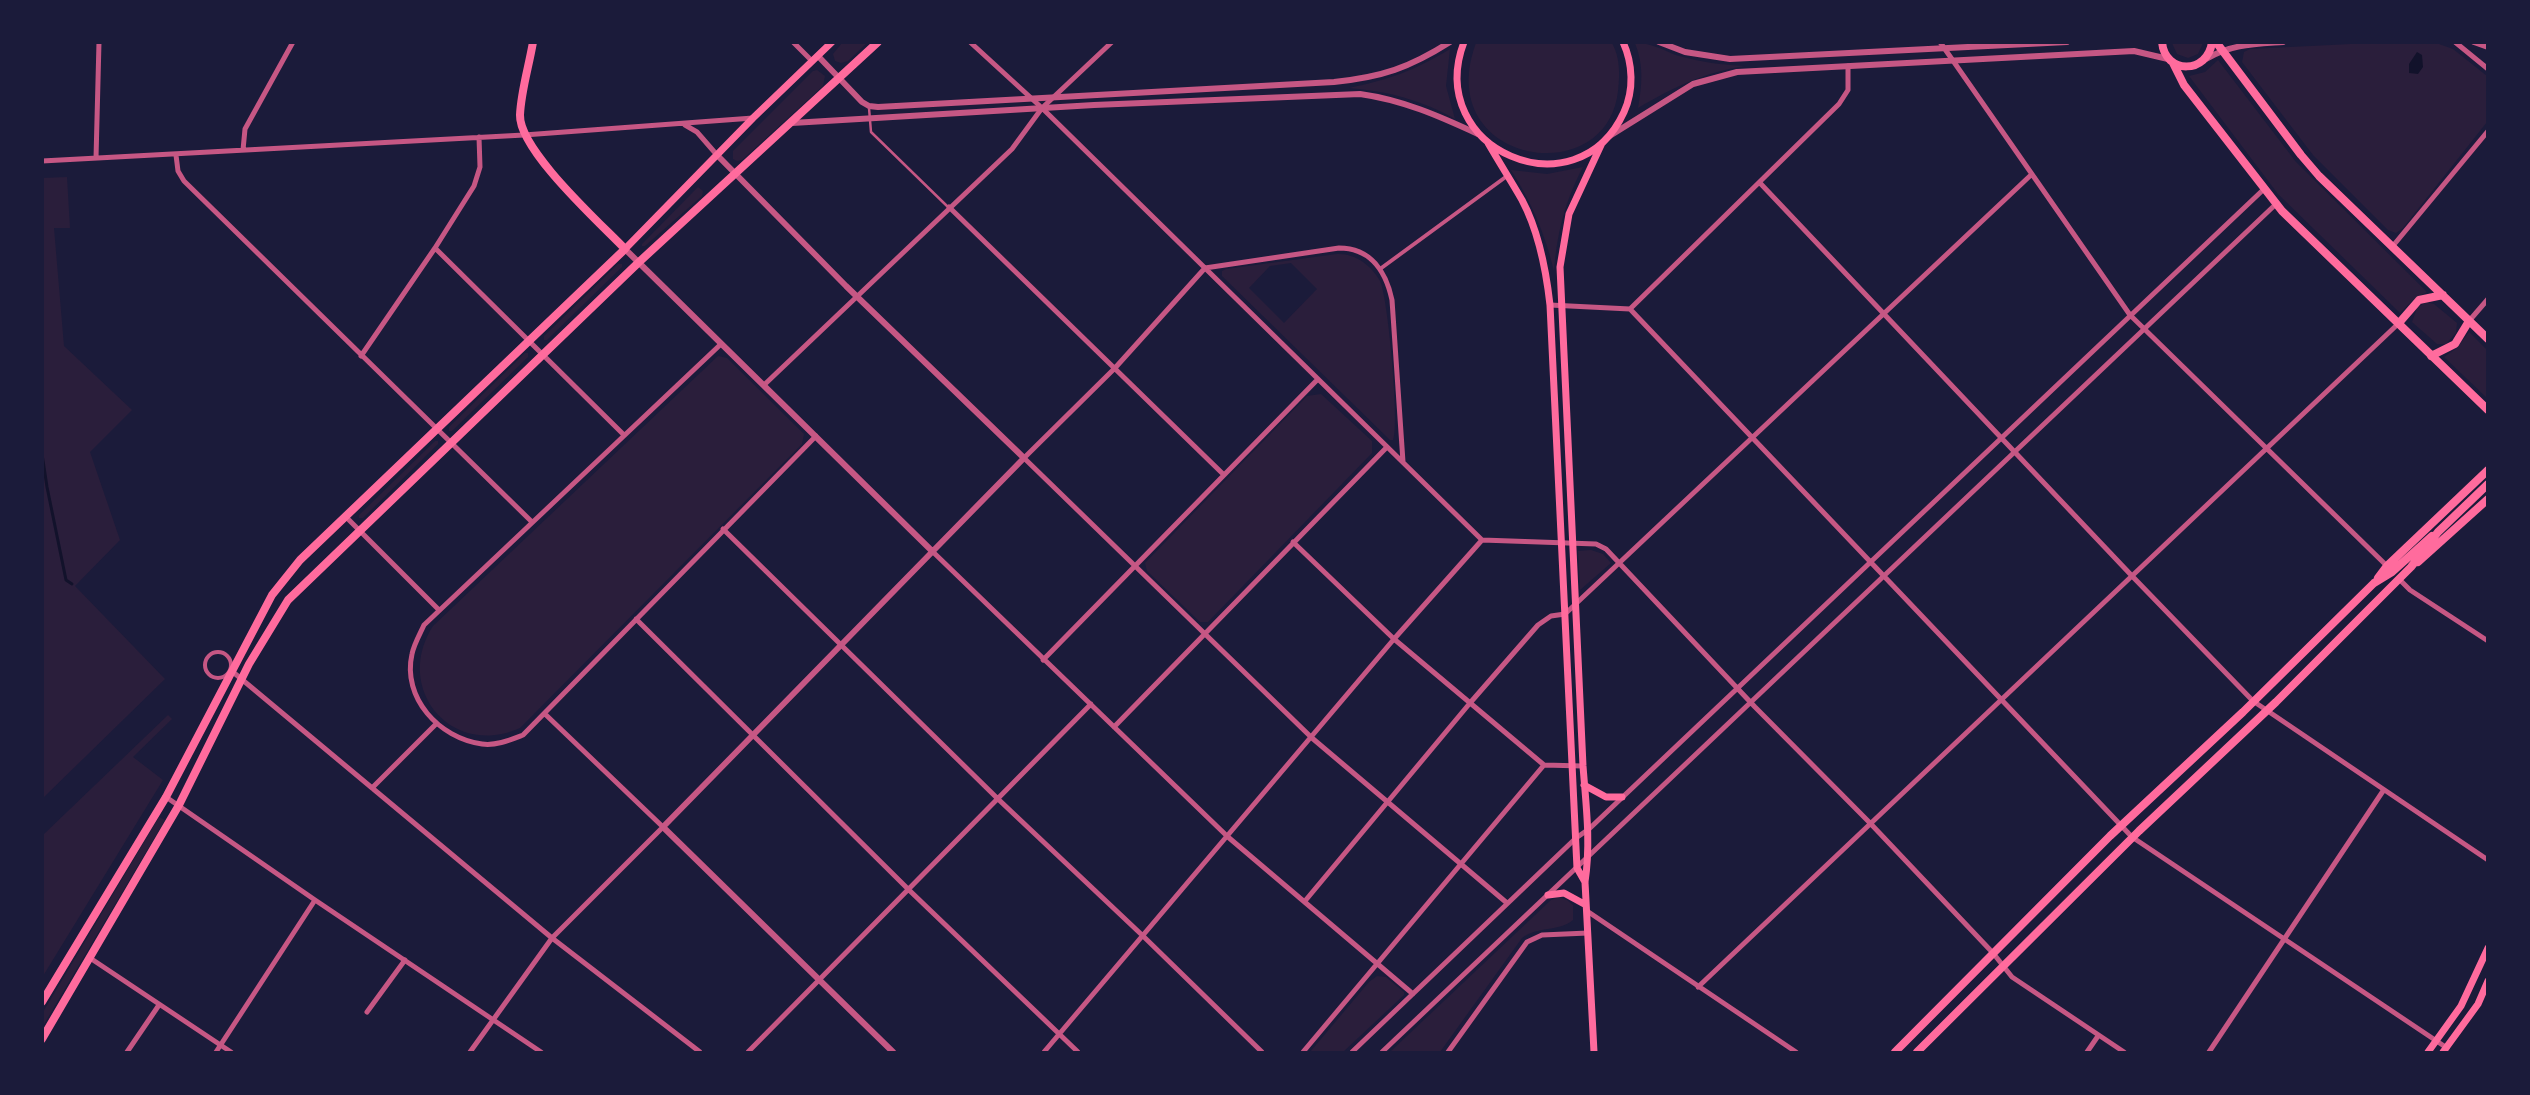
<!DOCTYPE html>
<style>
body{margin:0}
#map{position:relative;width:2530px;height:1095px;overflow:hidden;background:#1b1b3a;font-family:"Times New Roman",serif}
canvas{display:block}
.frame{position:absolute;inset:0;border:44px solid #1b1b3a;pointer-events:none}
</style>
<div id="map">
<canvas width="2530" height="1095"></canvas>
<div class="frame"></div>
</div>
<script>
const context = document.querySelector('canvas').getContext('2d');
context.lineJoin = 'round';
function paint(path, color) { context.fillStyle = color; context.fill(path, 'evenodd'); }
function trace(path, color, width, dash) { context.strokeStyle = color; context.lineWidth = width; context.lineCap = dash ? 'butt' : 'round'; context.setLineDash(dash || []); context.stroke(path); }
const green = new Path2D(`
 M 842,43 L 842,42 L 867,43 L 848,61 L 841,63 L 835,61 L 833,54 Z
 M 1476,43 L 1612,43 C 1620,57 1620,74 1618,91 C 1607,193 1431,164 1476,43 Z
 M 1635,43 C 1651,42 1664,51 1679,56 C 1701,62 1722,65 1745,66 C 1705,72 1672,88 1638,108 C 1642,85 1644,65 1635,43 Z
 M 2172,43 L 2203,43 L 2198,54 L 2188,58 L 2177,54 Z
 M 2371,43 L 2436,43 L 2453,49 L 2487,76 L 2487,122 L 2403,228 L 2396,233 L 2388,230 L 2313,155 L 2242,62 L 2244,52 L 2250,49 Z
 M 1450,49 L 1446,86 L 1455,119 C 1422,100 1387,91 1349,88 C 1390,79 1414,71 1450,49 Z
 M 2218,60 L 2296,162 L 2427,292 L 2413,300 L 2400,313 L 2278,194 L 2189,76 L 2205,72 Z
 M 817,70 L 825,76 L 823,86 L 742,160 L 737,161 L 733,159 L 733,151 L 813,71 Z
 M 1583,167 C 1565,201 1557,233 1554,271 C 1545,234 1532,203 1511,170 L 1547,174 Z
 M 67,177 L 70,228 L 54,228 L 64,346 L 132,410 L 90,452 L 120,540 L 75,586 L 165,679 L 43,798 L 42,178 Z
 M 698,187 L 703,191 L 702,196 L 645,246 L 642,246 L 642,244 Z
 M 1337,254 C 1355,253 1372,266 1380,281 C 1388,297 1400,428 1393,440 L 1390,440 L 1222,276 L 1222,271 L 1226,269 ZM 1291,263 L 1317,289 L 1284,323 L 1249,288 L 1270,266 Z
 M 618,264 L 622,264 L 622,267 L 547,340 L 544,340 L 544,336 Z
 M 2426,302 L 2434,304 L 2457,323 L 2456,333 L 2446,344 L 2437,344 L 2412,322 L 2417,308 Z
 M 2469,332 L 2487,350 L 2487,398 L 2444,357 L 2457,348 Z
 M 528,353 L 528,357 L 452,431 L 449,431 L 449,427 L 525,353 Z
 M 718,356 L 727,358 L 804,434 L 802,444 L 520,728 C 451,759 393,688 433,626 Z
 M 1321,394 L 1372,441 L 1372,453 L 1208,622 L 1200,622 L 1147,571 L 1145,563 L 1307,396 Z
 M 435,441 L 438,441 L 438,444 L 363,518 L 359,518 L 359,515 Z
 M 1591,550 L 1603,554 L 1611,563 L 1580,590 L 1578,551 Z
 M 168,715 L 172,719 L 133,757 L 163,780 L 43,976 L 43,835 Z
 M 159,817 L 165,820 L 43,1026 L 43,1012 Z
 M 1559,897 L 1567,900 L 1573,905 L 1573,920 C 1559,932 1537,926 1522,938 L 1440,1052 L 1390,1052 L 1551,900 Z
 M 1377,976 L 1386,977 L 1404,992 L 1404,995 L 1343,1052 L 1310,1052 L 1369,982 Z`);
const water = new Path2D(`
 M 2417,52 L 2422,55 L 2423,67 L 2418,74 L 2409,73 L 2409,64 Z`);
const stream = new Path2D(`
 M 42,454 L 47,487 L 66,580 L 72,584`);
const service = new Path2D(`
 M 869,108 L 871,132 L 948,207`);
const pedestrian = new Path2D(`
 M 1380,269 L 1507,176
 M205 665a13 13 0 1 1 26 0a13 13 0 1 1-26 0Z`);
const minor = new Path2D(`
 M 793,42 L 812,61
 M 970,42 L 1042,108 L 1482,540
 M 1940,42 L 2130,315 L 2387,566
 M 2455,42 L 2488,69
 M 685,125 L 697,132 L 717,155
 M 243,150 L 245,129 L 293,42
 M 176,155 L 178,171 L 184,181 L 532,522
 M 96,158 L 99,42
 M 42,161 L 524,135 L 753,118
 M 1760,183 L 2133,577 L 2253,701 L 2488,860
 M 949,207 L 1223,474
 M 2392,247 L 2488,131
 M 435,248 L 624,435
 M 1205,268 L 1115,368 L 1024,458 L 1312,738 L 1507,903
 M 1205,268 L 1339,248 C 1371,248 1386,272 1392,300 L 1403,462
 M 1550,305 L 1630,309 L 2132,837 L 2447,1048
 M 1630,309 L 1839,104 L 1848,90 L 1848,66
 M 2469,321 L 2488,299
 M 721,344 L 424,625 C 420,634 414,644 412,654 C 402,698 439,738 482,744 C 496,746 510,740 523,735 L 816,436
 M 361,356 L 435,248 L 474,186 L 480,167 L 479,137
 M 764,385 L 1012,149 L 1042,108 L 1112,42
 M 346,517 L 439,610
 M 723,529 L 998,799 L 1142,935 L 1262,1052
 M 1293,542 L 1394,639 L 1544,765 L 1583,766
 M 932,551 L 1228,837 L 1413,994
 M 2399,579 L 2410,590 L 2488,641
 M 636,619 L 909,890 L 1078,1052
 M 1043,660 L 1318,379
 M 233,672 L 552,938 L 700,1052
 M 1114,727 L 1387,447
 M 372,788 L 436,724
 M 166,797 L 315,900 L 541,1052
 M 1305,901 L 1470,703 L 1538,625 L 1551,616 L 1565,614 L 2032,174
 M 1587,911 L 1796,1052
 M 90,958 L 231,1052
 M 1698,987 L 2399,323
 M 367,1012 L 405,960
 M 127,1052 L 159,1005
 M 216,1052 L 315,900
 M 470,1052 L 552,938 L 663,827 L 545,714
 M 748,1052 L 1091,704
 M 1044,1052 L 1394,639 L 1482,540 L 1596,544 L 1606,549 L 1755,707 L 1870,823 L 1993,953 L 2012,977 L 2124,1052
 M 1303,1052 L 1544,765
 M 1352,1052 L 1576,838 L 1589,829 L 2264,189
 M 1382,1052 L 2276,204
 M 1448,1052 L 1527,942 L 1542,935 L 1588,933
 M 2087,1052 L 2098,1036
 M 2209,1052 L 2383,791`);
const tertiary = new Path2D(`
 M 1659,42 L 1685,52 L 1730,59 L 2067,42
 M 2474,42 L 2488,47
 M 818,56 L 862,102 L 869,106 L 878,107 L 1334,82 C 1382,77 1409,68 1450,42
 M 2206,59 C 2231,44 2255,44 2283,42
 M 792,123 L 1094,105 L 1360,94 C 1403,100 1439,116 1478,134
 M 1608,137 L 1693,84 L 1737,72 L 2134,51 L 2168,59
 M 717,155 L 846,286 L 1024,458 L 663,827 L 893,1052
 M 625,249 L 932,551`);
const secondary = new Path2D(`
 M 1464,42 C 1423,150 1577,215 1624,112 C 1634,90 1633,64 1623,42
 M 1488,143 C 1499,162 1511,181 1522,200 C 1539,232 1546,269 1550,305 L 1577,868 L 1585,882
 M 625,249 L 753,118 L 832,42
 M 1584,785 L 1606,797 L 1622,797
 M 1548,895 L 1564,893 L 1586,905
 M 1594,1052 L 1585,882 C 1591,843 1586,805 1583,766 L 1560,267 L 1569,214 L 1602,143
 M 2428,1052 L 2461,1006 L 2488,948
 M 2443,1052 L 2478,1004 L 2488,981`);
const primary = new Path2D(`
 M 2162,42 C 2165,75 2208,74 2212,42
 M 2216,42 L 2301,155 L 2319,176 L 2488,339
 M 2173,63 L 2184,85 L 2282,211 L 2488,410
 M 2399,323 L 2419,300 L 2443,295
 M 2431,356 L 2455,344 L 2469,321
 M 2418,562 L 2488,499
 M 2378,578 L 2387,566 L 2488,470
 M 1895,1052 L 2110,836 L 2243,712 L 2374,583 L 2392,572 L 2432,536
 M 1917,1052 L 2139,831 L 2276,702 L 2411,567 L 2438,532 L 2488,484`);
const trunk = new Path2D(`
 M 42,1002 L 166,797 L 272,595 L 300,560 L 625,249 C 599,222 519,150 520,115 C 521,91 529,66 533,42
 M 42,1039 L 179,805 L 249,664 L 288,600 L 638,263 L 878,42`);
paint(green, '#2a1e3b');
paint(water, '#12122b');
trace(stream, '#12122b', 3);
trace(service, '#c65784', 2.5);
trace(pedestrian, '#c65784', 4);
trace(minor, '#c65784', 5);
trace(tertiary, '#c65784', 6);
trace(secondary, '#ff6b9d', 7);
trace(primary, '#ff6b9d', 8);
trace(trunk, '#ff6b9d', 8);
</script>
